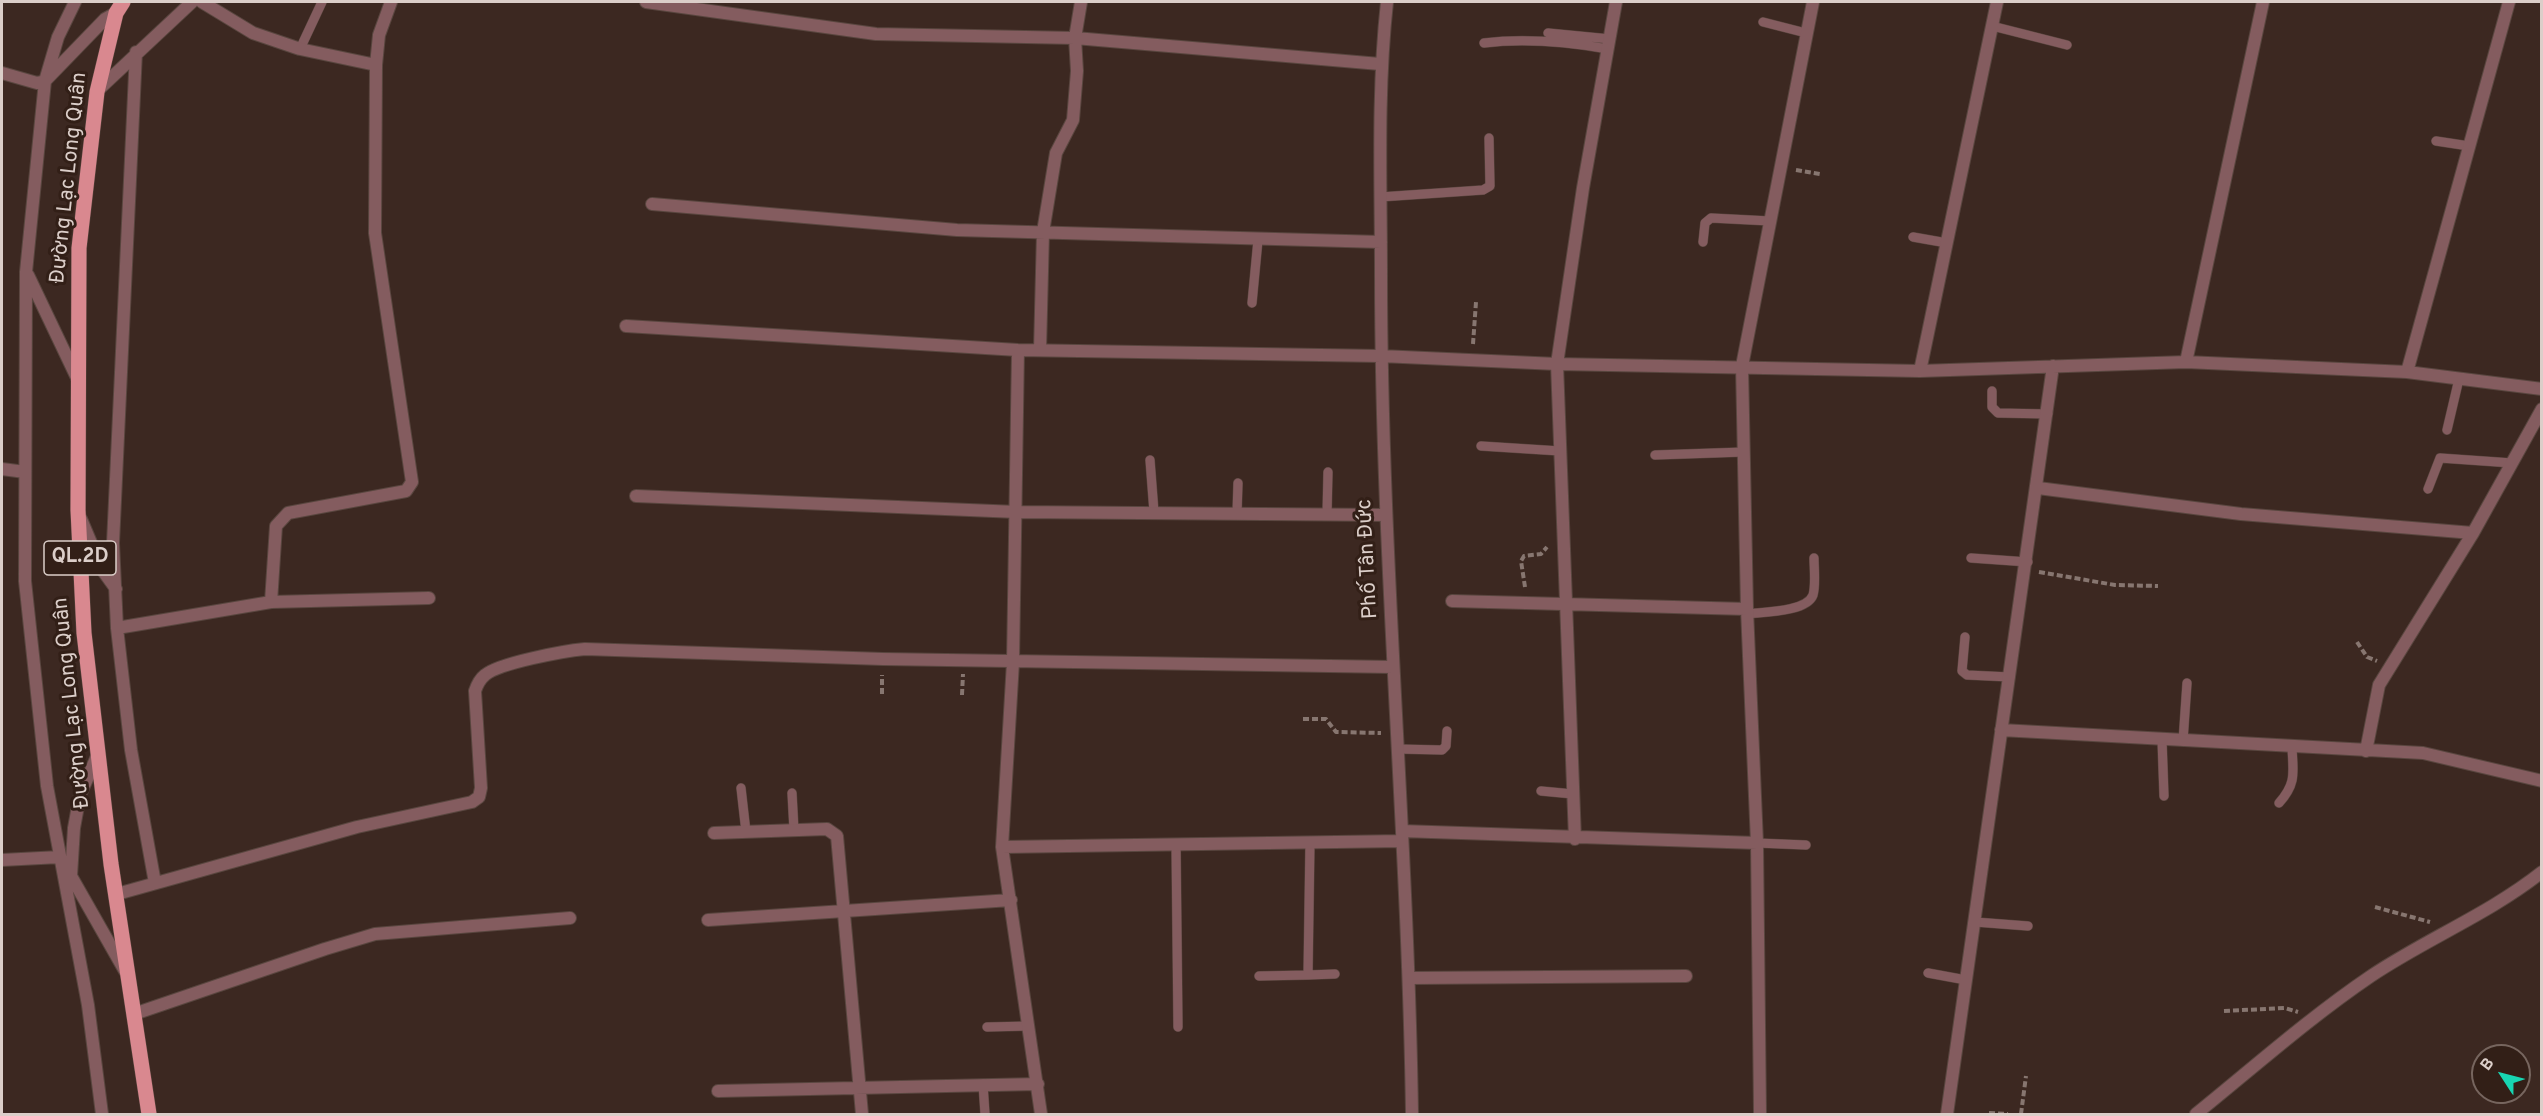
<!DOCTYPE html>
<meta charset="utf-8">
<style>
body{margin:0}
#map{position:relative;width:2543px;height:1116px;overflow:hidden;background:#3c2821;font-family:Overpass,sans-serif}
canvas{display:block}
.frame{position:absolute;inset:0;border:3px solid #dbcec9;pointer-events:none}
.north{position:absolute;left:2471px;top:1044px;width:60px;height:60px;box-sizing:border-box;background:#321f17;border:2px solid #76655e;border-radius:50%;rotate:306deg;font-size:16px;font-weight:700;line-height:24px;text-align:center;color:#dbcec9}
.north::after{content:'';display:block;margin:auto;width:21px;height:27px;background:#18d5b2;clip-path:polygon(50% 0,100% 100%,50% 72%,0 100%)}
</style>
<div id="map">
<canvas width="2543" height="1116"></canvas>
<div class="frame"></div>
<div class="north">B</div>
</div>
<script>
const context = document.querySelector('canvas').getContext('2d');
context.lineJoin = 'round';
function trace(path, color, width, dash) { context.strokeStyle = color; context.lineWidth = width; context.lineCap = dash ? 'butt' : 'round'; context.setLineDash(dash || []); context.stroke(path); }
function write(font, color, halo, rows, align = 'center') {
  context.font = font + ' Overpass,sans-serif'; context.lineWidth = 6; context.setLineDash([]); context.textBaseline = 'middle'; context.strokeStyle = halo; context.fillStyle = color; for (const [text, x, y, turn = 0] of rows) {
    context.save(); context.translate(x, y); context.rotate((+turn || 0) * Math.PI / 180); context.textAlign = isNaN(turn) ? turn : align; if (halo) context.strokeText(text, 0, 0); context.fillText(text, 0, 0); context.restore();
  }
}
const path = new Path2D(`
 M 1796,170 L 1820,174
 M 1473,344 L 1476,302
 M 2039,572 L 2115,585 L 2158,586
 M 1525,587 L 1521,561 L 1524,556 L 1541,554 L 1547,547
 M 2357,642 L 2367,657 L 2377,661
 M 882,694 L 882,675
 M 962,695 L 963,674
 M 1303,719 L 1326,719 L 1336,732 L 1381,733
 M 2375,907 L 2430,922
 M 2224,1011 L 2285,1008 L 2298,1012
 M 1989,1113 L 2008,1114
 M 2021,1114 L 2026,1076`);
const lane = new Path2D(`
 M 1763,22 L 1806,33
 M 1992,26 L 2067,45
 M 1548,33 L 1610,39
 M 1484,43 C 1525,38 1568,42 1608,49
 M 300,49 L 322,2
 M 2436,141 L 2469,146
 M 1380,197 L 1483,190 L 1490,186 L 1489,138
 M 1913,237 L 1947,243
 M 1703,242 L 1705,223 L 1711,218 L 1770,221
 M 1252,303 L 1258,240
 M 1992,391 L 1992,407 L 1998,413 L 2048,414
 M 2447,430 L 2459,379
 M 1481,446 L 1560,451
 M 1655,455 L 1744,452
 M 1150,460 L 1154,512
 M 2428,489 L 2440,458 L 2512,463
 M 1237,513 L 1238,483
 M 1327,514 L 1328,472
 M 1971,558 L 2028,562
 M 1747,614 C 1763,612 1807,612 1813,595 C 1816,585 1814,568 1814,558
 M 1965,637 L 1962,671 L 1967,675 L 2010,677
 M 2162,740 L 2164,796
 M 2183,741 L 2187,683
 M 1398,749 L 1442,750 L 1446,746 L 1447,731
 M 741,788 L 746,832
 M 1541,791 L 1573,794
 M 792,793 L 794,830
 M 2279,803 C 2297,783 2293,772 2292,747
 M 1757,843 L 1806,845
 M 1176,844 L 1178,1027
 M 1975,922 L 2028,926
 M 1928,973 L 1966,980
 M 1308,975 L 1335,974
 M 1259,976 L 1308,975 L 1310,842
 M 987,1027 L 1029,1026
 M 983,1084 L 985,1114`);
const street = new Path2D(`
 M 75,2 L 58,37 L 45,81 L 26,272 L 25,581 L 47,786 L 88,1005 L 102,1114
 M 202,2 L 253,33 L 300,49 L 376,65
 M 646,2 L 876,34 L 1075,38 L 1380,64
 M 1387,2 C 1377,93 1381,184 1381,275 C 1381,556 1408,835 1412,1114
 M 136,52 L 113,543 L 117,628 L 131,750 L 155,883
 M 2,73 L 37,83 L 45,81 L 105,19 L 116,13
 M 97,91 L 192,2
 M 652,204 L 957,230 L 1381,242
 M 28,275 L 77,378
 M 626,326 L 1018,350 L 1381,356 L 1557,364 L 1920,371 L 2186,362 L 2407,372 L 2542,389
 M 1018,350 L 1013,662 L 1002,847 L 1041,1114
 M 1040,350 L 1043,232 L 1056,153 L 1073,120 L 1077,71 L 1075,38 L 1081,2
 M 2186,362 L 2263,2
 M 1920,371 L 1997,2
 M 2407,372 L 2509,2
 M 2,469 L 25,472
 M 2038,488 L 2241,514 L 2473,533
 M 636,496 L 1017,512 L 1386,515
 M 81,519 L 103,571 L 116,589
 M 1452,601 L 1747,609
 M 271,602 L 276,526 L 288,513 L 406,491 L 412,482 L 375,233 L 376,65 L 379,35 L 391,2
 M 117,628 L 271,602 L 429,598
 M 2001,730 L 2423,753 L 2542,781
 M 2366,751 L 2379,685 L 2473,533 L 2542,409
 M 98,754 L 80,795 L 74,828 L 71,876 L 125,971
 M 1402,831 L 1757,843
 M 714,833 L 827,829 L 837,836 L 862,1114
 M 1575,839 L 1557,364 L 1583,188 L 1616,2
 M 1002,847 L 1402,841
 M 2,860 L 60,857
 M 117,894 L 357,827 L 472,802 L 479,797 L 481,788 L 475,691 C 477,685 480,679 485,675 C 499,663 564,651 585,649 L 883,659 L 1393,667
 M 708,920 L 1011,900
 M 1410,978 L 1686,976
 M 134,1014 L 325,949 L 375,934 L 570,918
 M 718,1091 L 1038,1084
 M 1760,1114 L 1757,843 L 1747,609 L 1742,366 L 1813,2
 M 1947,1114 L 2053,366
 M 2196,1114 C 2253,1068 2309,1018 2371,976 C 2426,939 2489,914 2542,872`);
const primary = new Path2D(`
 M 123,2 L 116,13 L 97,92 L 79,248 L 78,510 L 84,633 L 111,864 L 149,1114`);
const shields = [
 [80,558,72]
];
const shieldNames = [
 ["QL.2D",80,558]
];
const streetNames = [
 ["Đường Lạc Long Quân",70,178,-84],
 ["Phố Tân Đức",1369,559,-93],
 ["Đường Lạc Long Quân",73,703,-96]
];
trace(lane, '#59463f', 10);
trace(street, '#59463f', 14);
trace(primary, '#59463f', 16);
trace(path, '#877670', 4, [6, 3]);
trace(lane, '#845c5f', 9);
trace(street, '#845c5f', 12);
trace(primary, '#d9888f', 15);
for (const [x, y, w] of shields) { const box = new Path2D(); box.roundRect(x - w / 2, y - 17, w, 34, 4.5); context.fillStyle = '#321f17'; context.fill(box); trace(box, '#dbcec9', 1.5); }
write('bold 20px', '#dbcec9', null, shieldNames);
write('21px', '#dbcec9', '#321f17', streetNames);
</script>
